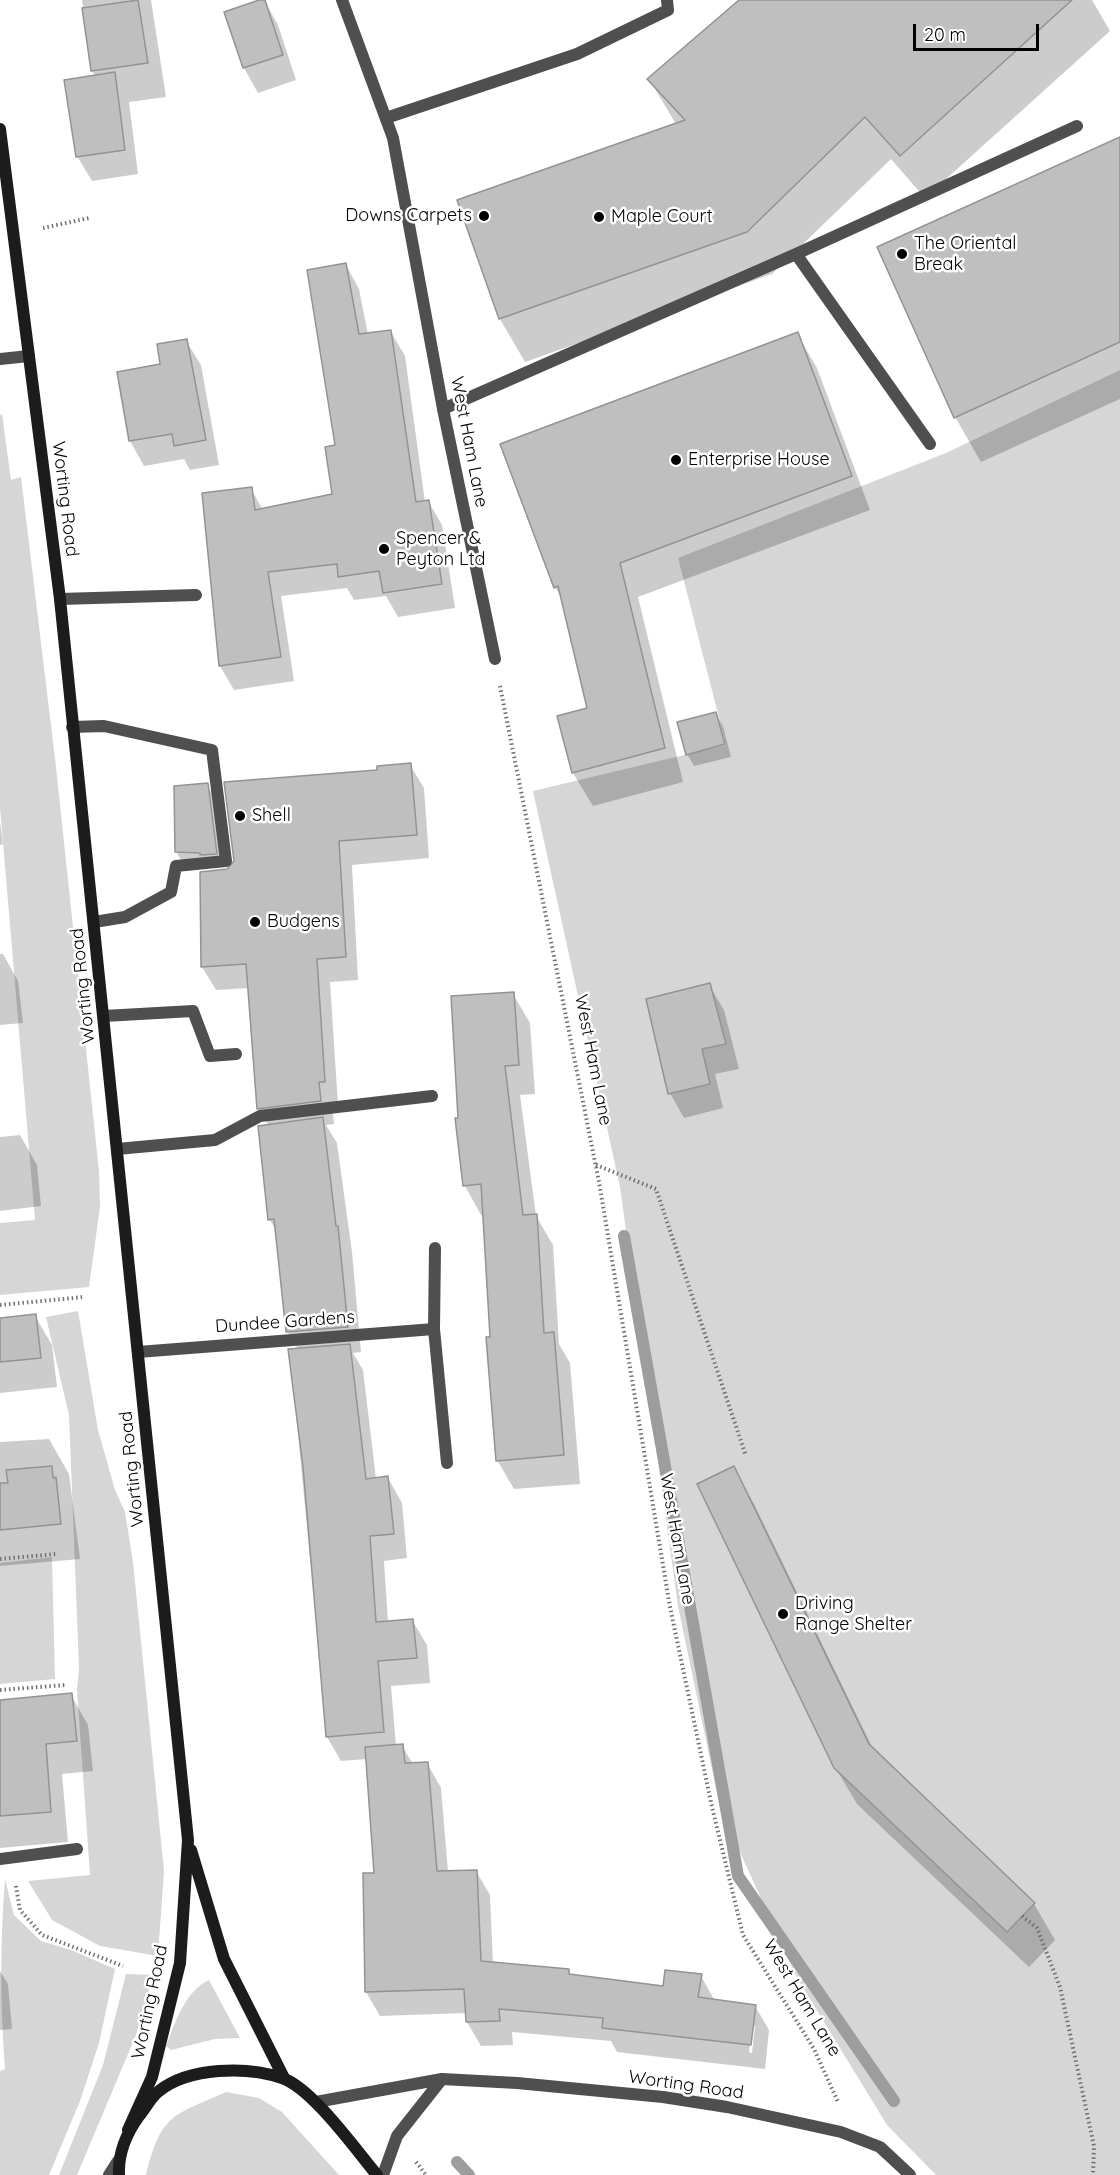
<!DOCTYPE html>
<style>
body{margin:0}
#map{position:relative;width:1120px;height:2175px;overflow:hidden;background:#fff;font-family:Quicksand,sans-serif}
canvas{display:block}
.scale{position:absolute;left:913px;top:24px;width:126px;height:27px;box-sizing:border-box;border:3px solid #000;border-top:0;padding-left:8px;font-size:18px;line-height:21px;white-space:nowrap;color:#000;-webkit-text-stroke:4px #fff;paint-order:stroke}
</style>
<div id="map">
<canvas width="1120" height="2175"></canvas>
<div class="scale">20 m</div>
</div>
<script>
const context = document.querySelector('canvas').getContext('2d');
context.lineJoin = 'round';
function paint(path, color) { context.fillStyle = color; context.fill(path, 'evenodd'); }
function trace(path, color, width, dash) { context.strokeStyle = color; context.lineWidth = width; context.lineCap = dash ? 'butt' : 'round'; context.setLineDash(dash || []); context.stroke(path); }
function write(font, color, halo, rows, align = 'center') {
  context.font = font + ' Quicksand,sans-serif'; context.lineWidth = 5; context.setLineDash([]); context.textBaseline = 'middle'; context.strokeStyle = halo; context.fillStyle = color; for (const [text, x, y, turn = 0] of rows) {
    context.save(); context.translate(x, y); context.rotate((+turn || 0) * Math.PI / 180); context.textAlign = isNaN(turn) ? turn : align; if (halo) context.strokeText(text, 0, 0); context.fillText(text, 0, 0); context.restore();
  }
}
const green = new Path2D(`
 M 1120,370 L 1120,2175 L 936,2175 L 887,2125 L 797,1978 L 720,1808 L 678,1606 L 620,1187 L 533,791 L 726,745 L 678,558 L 946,453 Z
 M 2,414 L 11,480 L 21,477 L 56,767 L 99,1171 L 100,1207 L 89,1287 L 0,1295 L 0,1223 L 35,1220 L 0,807 L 0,415 Z
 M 78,1311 L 98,1430 L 115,1490 L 125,1512 L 133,1562 L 164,1871 L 158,1956 L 100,1946 L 52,1920 L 28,1881 L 90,1875 L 77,1690 L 79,1668 L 69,1415 L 46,1317 Z
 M 52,1557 L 55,1679 L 0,1684 L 0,1563 Z
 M 5,1879 L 14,1915 L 41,1941 L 71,1950 L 115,1969 L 99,2043 L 80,2101 L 49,2175 L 0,2175 L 0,2071 L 5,2069 C 0,2006 0,1942 5,1879 Z
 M 126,1974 L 153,1975 L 136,2035 L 77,2175 L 59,2175 L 103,2065 Z
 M 209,1980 L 240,2038 L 215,2039 L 171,2050 L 166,2046 C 175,2023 185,1991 209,1980 Z
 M 226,2092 L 259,2098 L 282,2112 L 339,2175 L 146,2175 C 161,2114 172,2116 226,2092 Z`);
const shadow = new Path2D(`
 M 82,0 L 151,0 L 166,97 L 129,102 L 138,174 L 92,181 L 77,156 L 96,77 L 92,71 Z
 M 264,0 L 278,25 L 296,80 L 258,93 L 244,68 L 226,13 Z
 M 759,0 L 1092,0 L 1110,31 L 925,198 L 891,159 L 772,274 L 525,362 L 500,319 L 459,201 L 676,124 L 649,79 Z
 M 1120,138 L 1120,399 L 981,462 L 955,417 Z
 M 346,265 L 359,289 L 368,335 L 391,332 L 405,356 L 425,502 L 428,501 L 442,525 L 455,608 L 398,617 L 386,596 L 354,600 L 347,588 L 281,596 L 294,681 L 234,690 L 220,666 L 203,494 L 251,489 L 263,510 L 334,495 Z
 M 797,334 L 817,368 L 870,510 L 638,597 L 683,782 L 593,806 L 573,773 L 588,709 L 564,602 L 555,587 Z
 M 186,341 L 201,365 L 219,465 L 190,470 L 184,459 L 144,466 L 130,441 L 162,365 Z
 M 716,714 L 723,726 L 731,757 L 694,766 L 687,754 Z
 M 410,765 L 424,788 L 429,858 L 352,865 L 358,980 L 330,982 L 338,1105 L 332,1105 L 334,1124 L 326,1125 L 337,1143 L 352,1252 L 361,1352 L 353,1353 L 363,1370 L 376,1479 L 388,1478 L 402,1503 L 407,1558 L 384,1561 L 388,1622 L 412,1620 L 427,1645 L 430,1683 L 391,1686 L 396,1746 L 402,1746 L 413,1764 L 427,1763 L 441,1788 L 448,1872 L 476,1871 L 490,1895 L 493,1964 L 569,1970 L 571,1975 L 664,1988 L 701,1976 L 715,2001 L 755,2006 L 769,2030 L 765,2069 L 617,2052 L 611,2041 L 512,2032 L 513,2045 L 481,2046 L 467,2022 L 467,2013 L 380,2016 L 366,1992 L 375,1874 L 367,1759 L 341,1761 L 327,1737 L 290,1350 L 298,1349 L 288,1332 L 277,1232 L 270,1220 L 269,1126 L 258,1108 L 249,988 L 216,990 L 202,967 L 228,870 L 379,771 ZM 752,2026 L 755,2026 L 752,2053 L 749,2052 Z
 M 207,785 L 214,797 L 223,866 L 183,864 L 176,851 Z
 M 0,822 L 3,844 L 0,845 Z
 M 0,954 L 3,954 L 18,981 L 23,1023 L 0,1025 Z
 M 709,985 L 724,1010 L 739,1069 L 715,1074 L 723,1108 L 684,1118 L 670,1093 Z
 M 513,994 L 530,1023 L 535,1094 L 520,1095 L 536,1216 L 553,1245 L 559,1344 L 570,1363 L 580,1484 L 514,1489 L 497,1460 L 484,1215 L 481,1215 L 465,1186 L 456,1120 L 460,1119 Z
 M 20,1135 L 37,1165 L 41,1206 L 0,1211 L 0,1137 Z
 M 35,1316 L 52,1345 L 57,1387 L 0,1393 L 0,1319 Z
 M 49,1439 L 69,1474 L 80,1559 L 0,1566 L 0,1442 Z
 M 733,1468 L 754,1504 L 874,1751 L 1034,1904 L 1055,1940 L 1029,1967 L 857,1804 L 835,1767 Z
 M 71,1695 L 88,1725 L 93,1771 L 62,1774 L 68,1842 L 0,1848 L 0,1702 Z
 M 0,1971 L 8,1984 L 12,2029 L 0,2030 Z`);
const stream = new Path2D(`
 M 624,1236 L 738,1876 L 894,2101
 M 457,2162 L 469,2175`);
const building = new Path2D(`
 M 138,0 L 148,63 L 91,71 L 82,8 Z
 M 259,0 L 265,0 L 283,55 L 243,68 L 224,12 Z
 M 739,0 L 1072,0 L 900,156 L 865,117 L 747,232 L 499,319 L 457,200 L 685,120 L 647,79 Z
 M 115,72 L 125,150 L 76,157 L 64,80 Z
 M 1120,137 L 1120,342 L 954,418 L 877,247 Z
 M 346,263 L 359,334 L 391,330 L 416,502 L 429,500 L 442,584 L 383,593 L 379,571 L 338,577 L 337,564 L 268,572 L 281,657 L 219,666 L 202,493 L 252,487 L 255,510 L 332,494 L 325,447 L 335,445 L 307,270 Z
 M 798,332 L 852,476 L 620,563 L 665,748 L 572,773 L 557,716 L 587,708 L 558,586 L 554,588 L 500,444 Z
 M 187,339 L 206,440 L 174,446 L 172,434 L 129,441 L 117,372 L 160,364 L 157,344 Z
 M 716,712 L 725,744 L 686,755 L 677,722 Z
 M 411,763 L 417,835 L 339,841 L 346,957 L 317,959 L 325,1082 L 319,1082 L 321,1101 L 257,1109 L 246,964 L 201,967 L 200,872 L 227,869 L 234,861 L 224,782 L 377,770 L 377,766 Z
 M 208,783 L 217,854 L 200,855 L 200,853 L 175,852 L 174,786 Z
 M 710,983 L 726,1044 L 702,1049 L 710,1084 L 668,1094 L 646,999 Z
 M 514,992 L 519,1065 L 505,1066 L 523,1215 L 537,1214 L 544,1333 L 554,1332 L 564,1455 L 496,1461 L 486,1337 L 490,1337 L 481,1184 L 463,1186 L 455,1118 L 458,1118 L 451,996 Z
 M 323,1117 L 336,1226 L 338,1226 L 348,1327 L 286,1332 L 274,1219 L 268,1220 L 258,1126 Z
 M 36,1314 L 41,1358 L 0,1362 L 0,1318 Z
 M 350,1344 L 366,1479 L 388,1476 L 394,1534 L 370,1536 L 376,1622 L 413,1619 L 417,1658 L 378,1661 L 384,1732 L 326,1737 L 303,1467 L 288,1349 Z
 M 52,1466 L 53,1478 L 56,1477 L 61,1524 L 0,1530 L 0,1483 L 8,1483 L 6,1470 Z
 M 734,1466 L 869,1744 L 1035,1903 L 1007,1932 L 834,1768 L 697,1484 Z
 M 72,1693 L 77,1741 L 46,1744 L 51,1812 L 0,1816 L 0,1700 Z
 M 403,1744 L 405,1763 L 428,1762 L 437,1871 L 477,1870 L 481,1961 L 569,1969 L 569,1974 L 663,1986 L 665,1970 L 702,1974 L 698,1997 L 756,2005 L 751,2045 L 602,2028 L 603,2018 L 499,2009 L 500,2021 L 466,2022 L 464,1989 L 365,1992 L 363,1873 L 374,1873 L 365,1747 Z`);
const path = new Path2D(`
 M 43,228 L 89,218
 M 500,686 L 599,1182 L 670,1607 L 712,1807 L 743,1935 L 814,2049 L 838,2102
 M 596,1165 L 656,1189 L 746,1456
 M 0,1305 L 84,1297
 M 0,1559 L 56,1554
 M 0,1690 L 65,1685
 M 16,1886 L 20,1910 L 42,1935 L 123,1966
 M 1022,1916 L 1037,1928 L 1060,1987 L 1094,2146 L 1093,2175
 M 416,2162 L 426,2175`);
const service = new Path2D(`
 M 386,118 L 577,54 L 668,10 L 667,0
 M 796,254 L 930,444
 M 443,409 L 796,254 L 1077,126
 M 60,599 L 196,595
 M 72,727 L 104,726 L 212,750 L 226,861 L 176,866 L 171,892 L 125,917 L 94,922
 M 117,1149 L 215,1140 L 260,1116 L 432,1096`);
const minor = new Path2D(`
 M 342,0 L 393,138 L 443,409 L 495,659
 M 0,359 L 29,356
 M 104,1016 L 193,1011 L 210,1056 L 236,1054
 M 435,1248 L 434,1329 L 447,1463
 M 138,1352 L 434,1329
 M 0,1859 L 77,1849
 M 316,2102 L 442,2079 L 517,2083 L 663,2097 L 727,2107 L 841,2132 L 880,2147 L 910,2175
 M 383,2175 L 397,2136 L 442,2079`);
const tertiary = new Path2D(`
 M 109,2175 L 118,2161`);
const secondary = new Path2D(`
 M 0,129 L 60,599 L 188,1840 L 180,1963 L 152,2077 L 128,2130
 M 191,1850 L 224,1959 L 284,2078
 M 119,2175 C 118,2153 126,2134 139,2116 C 145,2109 151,2097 159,2091 C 189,2067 247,2066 282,2078 C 312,2088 356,2150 377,2175`);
const markers = [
 [484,216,6,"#000"],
 [599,217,6,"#000"],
 [902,254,6,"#000"],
 [676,460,6,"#000"],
 [384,549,6,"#000"],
 [240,816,6,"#000"],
 [255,922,6,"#000"],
 [783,1614,6,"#000"]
];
const poiNames = [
 ["Downs Carpets",472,216,"right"],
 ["Maple Court",611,217],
 ["The Oriental",914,244],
 ["Break",914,265],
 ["Enterprise House",688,460],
 ["Spencer &",396,539],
 ["Peyton Ltd",396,560],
 ["Shell",252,816],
 ["Budgens",267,922],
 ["Driving",795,1604],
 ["Range Shelter",795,1625]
];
const streetNames = [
 ["West Ham Lane",469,442,79],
 ["Worting Road",65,499,83],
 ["Worting Road",83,986,-96],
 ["West Ham Lane",593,1060,79],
 ["Dundee Gardens",285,1322,-4],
 ["Worting Road",132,1469,-96],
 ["West Ham Lane",677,1539,80],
 ["West Ham Lane",802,1998,59],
 ["Worting Road",150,2002,-78],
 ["Worting Road",686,2085,8]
];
paint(green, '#d6d6d6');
paint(shadow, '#0003');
trace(stream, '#9d9d9d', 12);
paint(building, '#bfbfbf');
trace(building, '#939393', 1.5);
trace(path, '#717171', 4, [1.5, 3]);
trace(service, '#4f4f4f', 12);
trace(minor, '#4f4f4f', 12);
trace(tertiary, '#4f4f4f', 12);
trace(secondary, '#1c1c1c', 12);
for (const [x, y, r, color] of markers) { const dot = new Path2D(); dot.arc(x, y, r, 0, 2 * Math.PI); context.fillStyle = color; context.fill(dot); trace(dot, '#fff', 2); }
write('18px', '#000', '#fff', poiNames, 'left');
write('18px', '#000', '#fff', streetNames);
</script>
